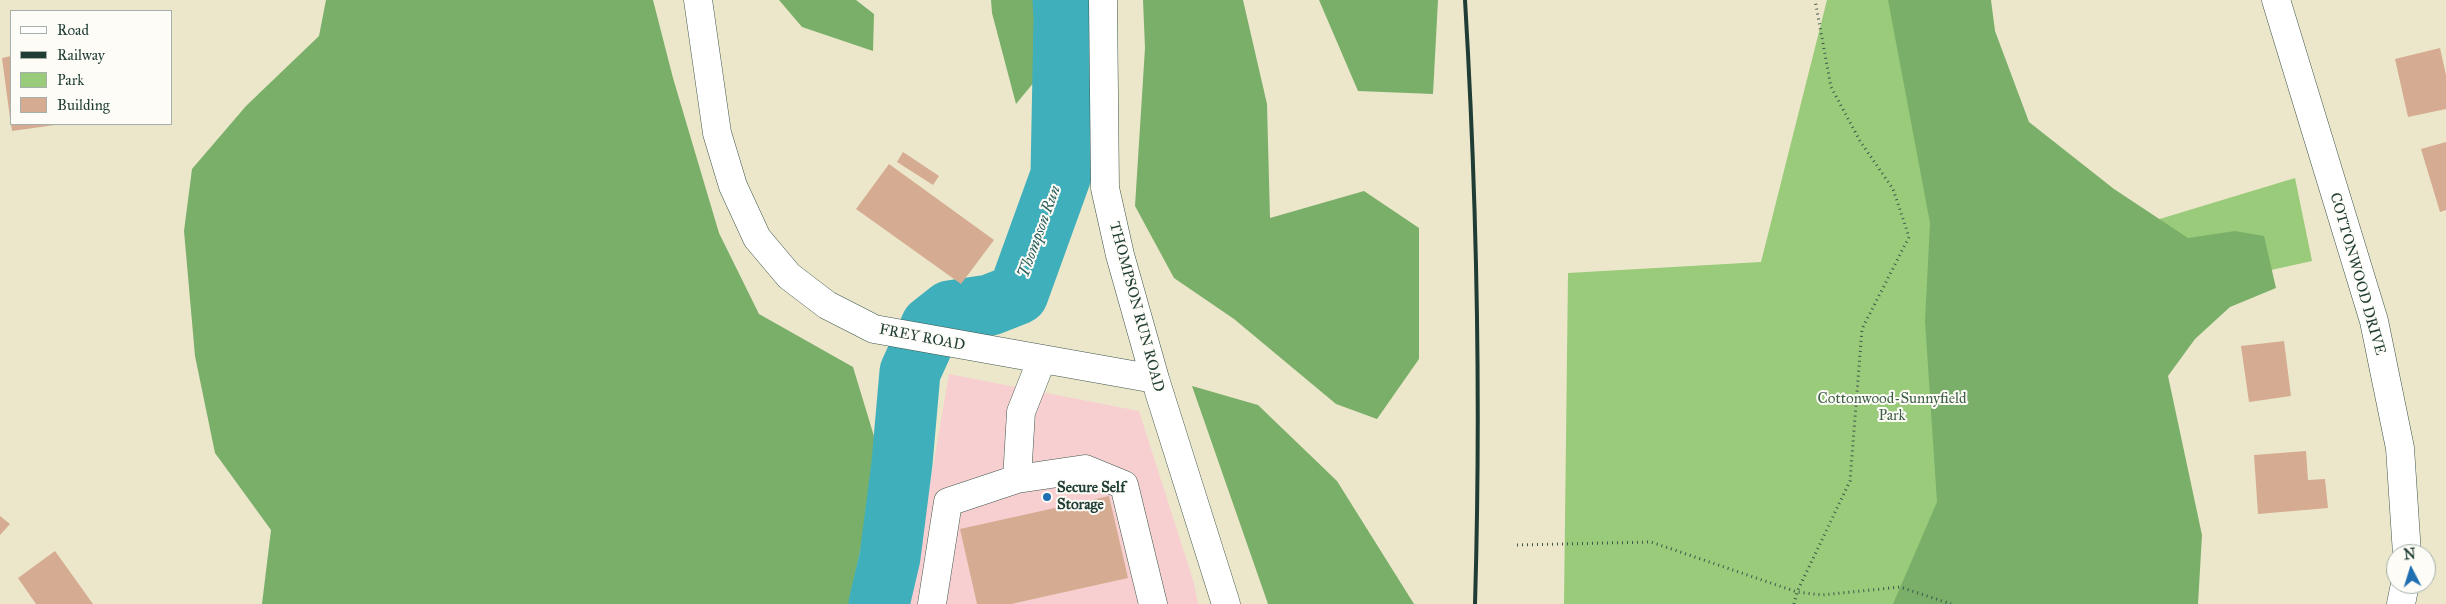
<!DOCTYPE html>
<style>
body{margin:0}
#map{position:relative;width:2446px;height:604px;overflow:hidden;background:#ece7ca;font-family:"IM FELL Great Primer",serif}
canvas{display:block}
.legend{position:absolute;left:10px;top:10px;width:162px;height:115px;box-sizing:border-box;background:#fdfcf7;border:1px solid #a4b0a9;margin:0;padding:6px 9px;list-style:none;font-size:15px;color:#1f3d34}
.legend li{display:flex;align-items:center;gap:10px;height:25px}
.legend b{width:25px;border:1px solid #a4b0a9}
.north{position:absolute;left:2386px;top:544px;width:50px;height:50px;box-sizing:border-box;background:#fdfcf7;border:1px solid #a4b0a9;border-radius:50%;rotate:355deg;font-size:14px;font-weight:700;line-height:20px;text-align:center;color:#1f3d34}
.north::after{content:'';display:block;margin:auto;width:18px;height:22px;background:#1f6fb2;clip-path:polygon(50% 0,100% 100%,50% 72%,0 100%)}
</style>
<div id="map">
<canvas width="2446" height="604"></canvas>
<ul class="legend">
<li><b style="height:6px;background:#fff"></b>Road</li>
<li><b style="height:6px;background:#1f3d34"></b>Railway</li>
<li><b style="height:14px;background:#99cb7a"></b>Park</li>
<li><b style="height:14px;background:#d5ab92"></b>Building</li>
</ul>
<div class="north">N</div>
</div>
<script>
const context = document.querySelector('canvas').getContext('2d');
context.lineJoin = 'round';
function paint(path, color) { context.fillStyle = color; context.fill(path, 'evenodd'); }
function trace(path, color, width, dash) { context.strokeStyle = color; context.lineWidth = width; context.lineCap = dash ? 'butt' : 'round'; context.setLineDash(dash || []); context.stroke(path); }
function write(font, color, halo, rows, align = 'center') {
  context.font = font + ' "IM FELL Great Primer",serif'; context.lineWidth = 4; context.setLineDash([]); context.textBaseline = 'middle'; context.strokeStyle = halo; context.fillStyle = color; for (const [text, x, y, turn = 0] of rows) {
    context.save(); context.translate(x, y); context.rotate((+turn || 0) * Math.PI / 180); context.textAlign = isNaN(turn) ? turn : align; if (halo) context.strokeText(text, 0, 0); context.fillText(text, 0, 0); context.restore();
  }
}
const built = new Path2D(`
 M 949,374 L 1139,411 L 1194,583 L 1198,604 L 909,604 Z`);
const green = new Path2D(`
 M 1827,0 L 1963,0 L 2055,297 L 2120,231 L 2295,178 L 2312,261 L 2203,285 L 2023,604 L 1564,604 L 1568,273 L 1761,262 Z`);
const forest = new Path2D(`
 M 326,0 L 653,0 L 673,78 L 719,233 L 759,314 L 853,367 L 880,456 L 849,604 L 262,604 L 271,530 L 215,453 L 195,356 L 184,231 L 192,169 L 246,106 L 319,36 Z
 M 779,0 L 856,0 L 874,14 L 873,51 L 802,27 Z
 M 991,0 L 1047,0 L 1035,81 L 1016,104 L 992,13 Z
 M 1143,0 L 1243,0 L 1267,104 L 1270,218 L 1364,191 L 1419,228 L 1419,359 L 1377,419 L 1336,404 L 1234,319 L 1174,278 L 1135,206 L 1145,48 Z
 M 1319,0 L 1438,0 L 1433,94 L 1358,91 Z
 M 1888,0 L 1991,0 L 1995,31 L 2029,122 L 2114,189 L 2188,238 L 2235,231 L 2264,236 L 2276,288 L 2230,307 L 2195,339 L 2168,376 L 2202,535 L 2198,604 L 1893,604 L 1937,502 L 1925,321 L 1930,223 Z
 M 1192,386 L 1258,405 L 1337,481 L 1414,604 L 1268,604 Z`);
const river = new Path2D(`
 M 879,604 L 890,557 L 902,463 L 910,372 L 931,326 L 950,311 L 990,305 L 1018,294 L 1061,175 L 1064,19 L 1063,0`);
const building = new Path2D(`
 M 2440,48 L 2446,75 L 2446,109 L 2408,117 L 2395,59 Z
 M 11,56 L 11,118 L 10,118 L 2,58 Z
 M 11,124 L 55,124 L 55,125 L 12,131 Z
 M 2446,142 L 2446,210 L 2440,212 L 2421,149 Z
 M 903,152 L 939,176 L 933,185 L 897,162 Z
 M 889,164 L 994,240 L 961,284 L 856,209 Z
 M 2284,341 L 2291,396 L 2249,402 L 2241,346 Z
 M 2306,451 L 2308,480 L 2325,479 L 2328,508 L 2258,514 L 2254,455 Z
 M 1109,496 L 1128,578 L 1011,604 L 977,604 L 960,529 Z
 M 0,516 L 10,524 L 0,535 Z
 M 55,551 L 93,604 L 36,604 L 18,578 Z`);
const path = new Path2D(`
 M 1517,545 L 1651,542 L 1797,592 L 1822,595 L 1900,587 L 1951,604
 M 1794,604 L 1797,592 L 1850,481 L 1862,329 L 1909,237 L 1893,189 L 1860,141 L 1831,87 L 1815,0`);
const minor = new Path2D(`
 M 698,0 L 717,133 L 733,186 L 757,238 L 789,276 L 827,305 L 874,329 L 1155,379
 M 1103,0 L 1105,188 L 1120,255 L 1155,379 L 1226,604
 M 2276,0 L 2374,321 L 2400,448 L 2407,554
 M 1017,479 L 1021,412 L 1042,359
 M 932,604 L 948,502 L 1017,479 L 1085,469 L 1124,485 L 1153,604
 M 2401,604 L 2405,584`);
const rail = new Path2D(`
 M 1465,0 C 1477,201 1481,403 1475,604`);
const markers = [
 [1047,497,5,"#1f6fb2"]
];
const streetNames = [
 ["COTTONWOOD DRIVE",2357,274,74],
 ["THOMPSON RUN ROAD",1136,307,75],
 ["FREY ROAD",922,338,11]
];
const parkNames = [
 ["Cottonwood-Sunnyfield",1892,399],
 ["Park",1892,416]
];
const poiNames = [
 ["Secure Self",1057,488],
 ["Storage",1057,505]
];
const waterNames = [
 ["Thompson Run",1040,232,-70]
];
paint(built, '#f7cfd0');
paint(green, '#99cb7a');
paint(forest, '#7aaf6a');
trace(river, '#40afbc', 61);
paint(building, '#d5ab92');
trace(minor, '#3e564a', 29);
trace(path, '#3e564a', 3, [1, 4]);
trace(minor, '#fff', 28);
trace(rail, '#1f3d34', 4);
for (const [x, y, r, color] of markers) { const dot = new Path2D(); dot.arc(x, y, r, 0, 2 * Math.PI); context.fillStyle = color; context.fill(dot); trace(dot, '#fdfcf7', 2); }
write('15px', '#1f3d34', '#fdfcf7', streetNames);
write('15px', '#3e6046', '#fdfcf7', parkNames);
write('bold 15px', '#1f3d34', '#fdfcf7', poiNames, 'left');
write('italic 16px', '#295f5d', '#fdfcf7', waterNames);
</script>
